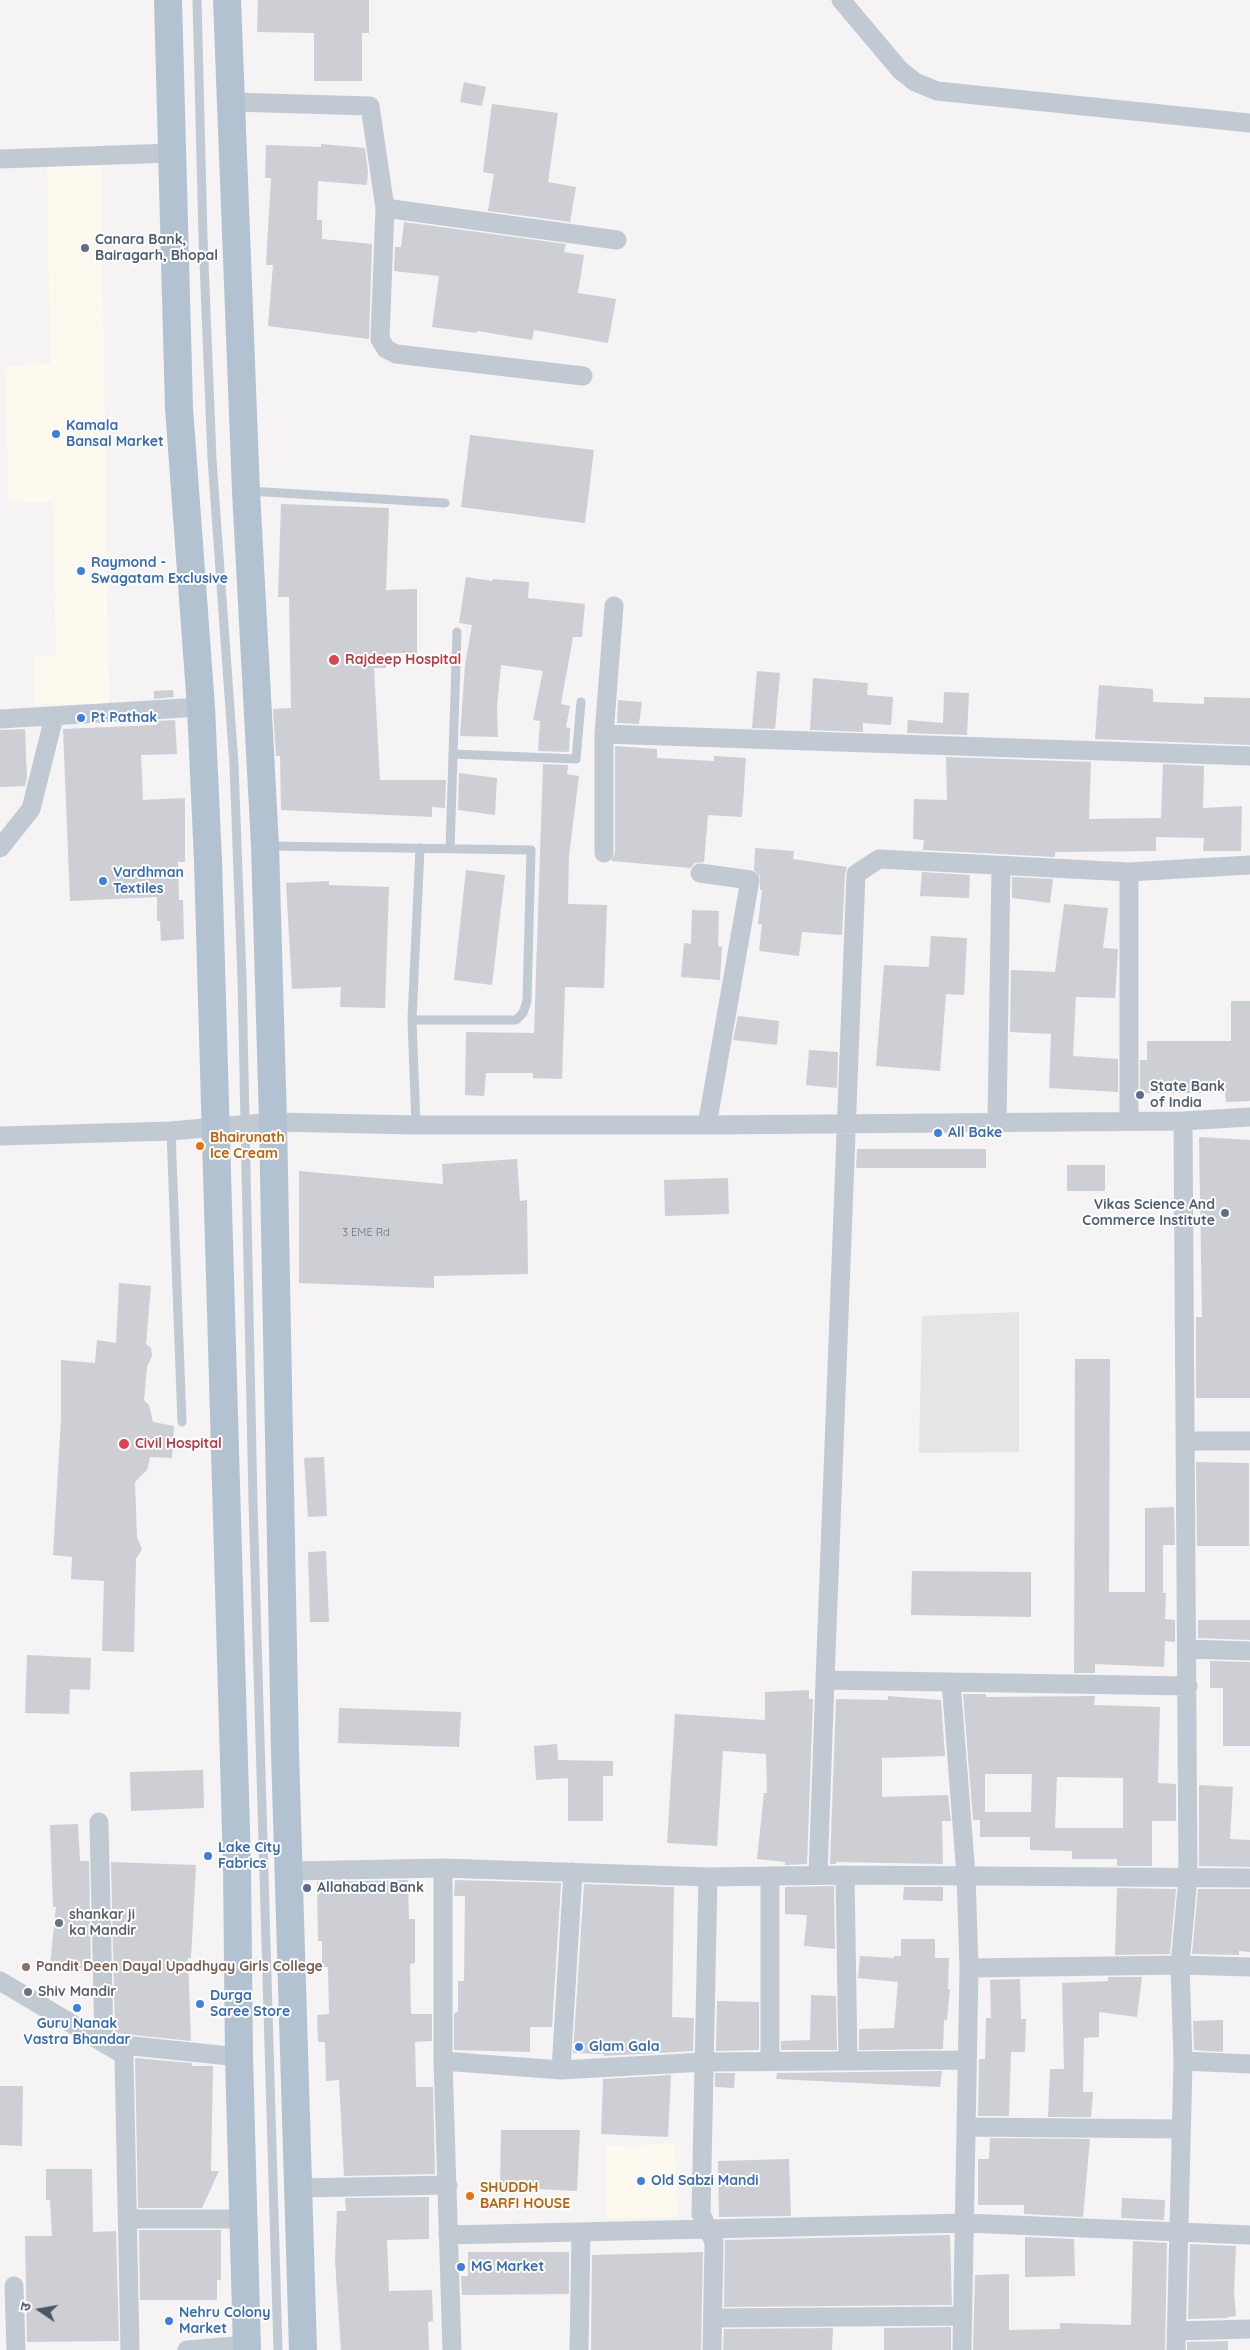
<!DOCTYPE html>
<meta charset="utf-8">
<style>
body{margin:0}
#map{position:relative;width:1250px;height:2350px;overflow:hidden;background:#f5f3f3;font-family:Quicksand,"Noto Sans Devanagari",sans-serif}
canvas{display:block}
.north{position:absolute;left:15px;top:2285px;width:50px;height:50px;-webkit-text-stroke:4px #fff;paint-order:stroke;rotate:282deg;font-size:14px;font-weight:700;line-height:20px;text-align:center;color:#4a5661}
.north::after{content:'';display:block;margin:auto;width:18px;height:22px;background:#4a5661;clip-path:polygon(50% 0,100% 100%,50% 72%,0 100%)}
</style>
<div id="map">
<canvas width="1250" height="2350"></canvas>
<div class="north">उ</div>
</div>
<script>
const context = document.querySelector('canvas').getContext('2d');
context.lineJoin = 'round';
function paint(path, color) { context.fillStyle = color; context.fill(path, 'evenodd'); }
function trace(path, color, width, dash) { context.strokeStyle = color; context.lineWidth = width; context.lineCap = dash ? 'butt' : 'round'; context.setLineDash(dash || []); context.stroke(path); }
function write(font, color, halo, rows, align = 'center') {
  context.font = font + ' Quicksand,sans-serif'; context.lineWidth = 4; context.setLineDash([]); context.textBaseline = 'middle'; context.strokeStyle = halo; context.fillStyle = color; for (const [text, x, y, turn = 0] of rows) {
    context.save(); context.translate(x, y); context.rotate((+turn || 0) * Math.PI / 180); context.textAlign = isNaN(turn) ? turn : align; if (halo) context.strokeText(text, 0, 0); context.fillText(text, 0, 0); context.restore();
  }
}
const commercial = new Path2D(`
 M 47,166 L 101,166 L 109,704 L 34,705 L 33,657 L 56,656 L 53,502 L 8,503 L 5,366 L 50,364 Z
 M 675,2144 L 677,2217 L 607,2219 L 605,2146 Z`);
const education = new Path2D(`
 M 1019,1312 L 1019,1452 L 919,1453 L 922,1316 Z`);
const building = new Path2D(`
 M 258,0 L 369,0 L 369,33 L 362,33 L 362,81 L 314,81 L 314,33 L 257,32 Z
 M 464,82 L 486,87 L 482,106 L 460,102 Z
 M 492,104 L 558,113 L 548,182 L 576,187 L 570,222 L 488,211 L 494,174 L 483,172 Z
 M 321,144 L 365,148 L 368,172 L 367,185 L 318,181 L 317,220 L 322,220 L 322,239 L 372,244 L 369,339 L 268,326 L 273,265 L 266,265 L 271,178 L 265,178 L 266,145 L 321,147 Z
 M 404,222 L 566,244 L 564,252 L 584,255 L 578,293 L 616,299 L 608,343 L 534,330 L 532,340 L 477,331 L 477,333 L 432,327 L 439,276 L 394,271 L 395,247 L 401,247 Z
 M 470,435 L 594,450 L 585,523 L 461,507 Z
 M 281,504 L 389,508 L 386,590 L 417,589 L 417,653 L 386,653 L 386,668 L 374,668 L 380,780 L 446,780 L 445,808 L 432,807 L 432,817 L 281,810 L 280,756 L 276,756 L 273,709 L 291,708 L 289,597 L 278,597 Z
 M 466,577 L 492,581 L 493,579 L 529,582 L 528,598 L 585,604 L 582,637 L 573,637 L 561,704 L 570,706 L 566,727 L 570,728 L 569,752 L 538,751 L 540,721 L 533,720 L 543,671 L 501,665 L 497,707 L 498,737 L 460,736 L 465,665 L 472,625 L 459,623 Z
 M 757,671 L 780,673 L 775,729 L 752,728 Z
 M 813,678 L 868,683 L 867,695 L 893,697 L 891,725 L 863,723 L 863,732 L 810,730 Z
 M 1099,685 L 1153,689 L 1153,702 L 1204,704 L 1204,697 L 1250,698 L 1250,745 L 1095,739 Z
 M 173,690 L 174,697 L 154,699 L 154,691 Z
 M 944,692 L 969,693 L 967,735 L 907,733 L 908,720 L 943,723 Z
 M 618,700 L 642,702 L 639,724 L 617,723 Z
 M 175,720 L 177,754 L 141,755 L 143,800 L 185,798 L 185,862 L 178,862 L 179,900 L 183,900 L 184,939 L 161,941 L 160,921 L 157,921 L 157,897 L 70,901 L 63,729 L 156,725 L 156,721 Z
 M 25,729 L 27,778 L 25,786 L 0,787 L 0,730 Z
 M 615,746 L 657,749 L 657,758 L 714,761 L 714,756 L 746,758 L 742,817 L 708,815 L 704,862 L 695,863 L 690,868 L 611,861 L 615,853 Z
 M 946,757 L 1091,762 L 1089,819 L 1161,818 L 1163,764 L 1204,766 L 1203,808 L 1242,806 L 1241,851 L 1203,851 L 1204,838 L 1156,837 L 1156,851 L 1055,852 L 1055,857 L 923,850 L 924,840 L 913,839 L 914,799 L 947,800 Z
 M 538,764 L 568,765 L 567,774 L 579,776 L 569,855 L 568,904 L 607,905 L 604,988 L 565,987 L 562,1079 L 533,1078 L 533,1073 L 486,1073 L 484,1096 L 465,1095 L 466,1032 L 534,1033 L 543,764 Z
 M 459,773 L 497,778 L 495,815 L 458,810 Z
 M 755,848 L 794,851 L 793,859 L 847,867 L 845,874 L 842,935 L 802,932 L 799,956 L 759,951 L 762,924 L 758,924 L 762,890 L 760,890 L 760,876 L 754,870 Z
 M 466,870 L 505,875 L 492,985 L 454,980 Z
 M 922,872 L 970,875 L 969,898 L 920,896 Z
 M 1012,877 L 1053,879 L 1050,903 L 1012,898 Z
 M 329,881 L 329,885 L 389,887 L 385,1008 L 340,1007 L 341,987 L 292,989 L 286,883 Z
 M 1064,904 L 1108,908 L 1103,948 L 1118,949 L 1115,998 L 1076,997 L 1073,1056 L 1118,1059 L 1118,1092 L 1049,1088 L 1051,1034 L 1010,1032 L 1011,970 L 1055,972 Z
 M 692,910 L 719,911 L 718,946 L 722,947 L 720,980 L 681,977 L 684,943 L 691,944 Z
 M 931,936 L 967,938 L 964,995 L 946,994 L 940,1071 L 876,1066 L 884,965 L 929,967 Z
 M 1231,1001 L 1250,1001 L 1250,1101 L 1226,1102 L 1225,1093 L 1140,1093 L 1140,1060 L 1147,1060 L 1147,1041 L 1231,1041 Z
 M 738,1016 L 779,1021 L 777,1045 L 733,1040 Z
 M 809,1050 L 838,1052 L 837,1088 L 806,1085 Z
 M 1199,1137 L 1250,1140 L 1250,1398 L 1196,1398 L 1196,1317 L 1202,1317 Z
 M 857,1149 L 986,1149 L 986,1168 L 856,1168 Z
 M 517,1159 L 520,1201 L 527,1200 L 528,1274 L 434,1276 L 434,1288 L 299,1283 L 299,1171 L 443,1184 L 442,1164 Z
 M 1067,1165 L 1105,1165 L 1105,1191 L 1067,1191 Z
 M 728,1178 L 729,1214 L 665,1216 L 664,1180 Z
 M 119,1283 L 151,1286 L 146,1344 L 151,1348 L 152,1356 L 147,1367 L 144,1400 L 149,1405 L 153,1422 L 174,1426 L 172,1458 L 150,1457 L 147,1470 L 135,1482 L 137,1537 L 142,1549 L 136,1559 L 134,1652 L 102,1651 L 104,1581 L 71,1579 L 72,1557 L 53,1555 L 61,1419 L 61,1360 L 95,1363 L 97,1340 L 116,1343 Z
 M 1075,1359 L 1110,1359 L 1109,1592 L 1145,1592 L 1145,1508 L 1174,1507 L 1175,1545 L 1163,1545 L 1163,1593 L 1166,1593 L 1165,1619 L 1175,1620 L 1175,1642 L 1165,1641 L 1164,1667 L 1095,1664 L 1095,1673 L 1074,1673 Z
 M 324,1457 L 327,1516 L 308,1517 L 304,1458 Z
 M 1196,1462 L 1249,1463 L 1249,1546 L 1197,1546 Z
 M 326,1551 L 329,1622 L 310,1622 L 308,1552 Z
 M 912,1571 L 1031,1572 L 1031,1617 L 911,1615 Z
 M 1198,1620 L 1250,1620 L 1250,1640 L 1198,1638 Z
 M 27,1655 L 91,1658 L 90,1690 L 70,1689 L 69,1714 L 25,1713 Z
 M 1210,1661 L 1250,1662 L 1250,1746 L 1223,1746 L 1223,1688 L 1210,1688 Z
 M 809,1690 L 809,1699 L 813,1699 L 807,1864 L 785,1865 L 785,1862 L 757,1859 L 764,1793 L 767,1793 L 766,1754 L 723,1751 L 717,1846 L 667,1843 L 675,1714 L 765,1720 L 765,1692 Z
 M 963,1694 L 986,1694 L 986,1697 L 1095,1696 L 1094,1705 L 1160,1707 L 1158,1783 L 1176,1784 L 1176,1821 L 1152,1821 L 1152,1866 L 1117,1866 L 1117,1859 L 1072,1859 L 1072,1851 L 1030,1850 L 1030,1837 L 980,1837 L 980,1820 L 973,1820 ZM 985,1774 L 1032,1774 L 1031,1812 L 985,1812 ZM 1057,1777 L 1123,1778 L 1123,1828 L 1055,1828 Z
 M 888,1696 L 941,1700 L 945,1756 L 882,1758 L 882,1797 L 948,1795 L 951,1821 L 942,1821 L 943,1864 L 836,1862 L 836,1864 L 830,1864 L 836,1699 L 888,1700 Z
 M 339,1708 L 461,1712 L 459,1747 L 338,1743 Z
 M 557,1744 L 558,1760 L 613,1761 L 613,1776 L 603,1776 L 603,1821 L 568,1821 L 568,1778 L 536,1780 L 534,1746 Z
 M 203,1770 L 204,1808 L 131,1811 L 130,1772 Z
 M 1199,1785 L 1233,1787 L 1230,1839 L 1250,1840 L 1250,1867 L 1199,1866 Z
 M 78,1824 L 80,1861 L 89,1861 L 91,1969 L 50,1965 L 56,1907 L 53,1907 L 50,1825 Z
 M 111,1862 L 196,1865 L 191,1958 L 188,1958 L 191,2041 L 115,2033 Z
 M 408,1880 L 409,1919 L 415,1919 L 415,1963 L 410,1964 L 411,2014 L 432,2014 L 432,2041 L 415,2042 L 416,2087 L 433,2087 L 435,2174 L 344,2176 L 339,2080 L 326,2081 L 325,2042 L 318,2042 L 317,2015 L 329,2014 L 328,1967 L 322,1967 L 322,1941 L 318,1941 L 317,1882 Z
 M 455,1880 L 561,1883 L 552,2027 L 530,2027 L 530,2052 L 454,2050 L 454,2013 L 458,2012 L 458,1981 L 464,1981 L 465,1896 L 454,1896 Z
 M 584,1884 L 674,1887 L 672,2017 L 694,2018 L 693,2051 L 604,2056 L 604,2054 L 573,2053 Z
 M 834,1886 L 835,1949 L 804,1946 L 807,1915 L 785,1914 L 785,1887 Z
 M 904,1887 L 943,1887 L 943,1901 L 903,1900 Z
 M 1117,1888 L 1176,1889 L 1170,1954 L 1115,1955 Z
 M 1198,1889 L 1250,1889 L 1250,1952 L 1239,1951 L 1239,1955 L 1192,1954 Z
 M 901,1939 L 935,1939 L 935,1958 L 949,1958 L 948,1989 L 950,1989 L 947,2020 L 944,2020 L 943,2049 L 859,2050 L 859,2029 L 894,2028 L 898,1982 L 858,1978 L 860,1956 L 894,1958 L 894,1956 L 901,1956 Z
 M 1108,1977 L 1142,1977 L 1137,2017 L 1099,2012 L 1099,2037 L 1084,2038 L 1083,2092 L 1093,2092 L 1091,2117 L 1048,2117 L 1050,2069 L 1064,2069 L 1062,1983 L 1108,1981 Z
 M 1020,1979 L 1021,2019 L 1026,2019 L 1025,2052 L 1011,2052 L 1009,2116 L 978,2116 L 979,2059 L 985,2059 L 986,2018 L 991,2018 L 990,1980 Z
 M 811,1995 L 836,1996 L 837,2050 L 781,2050 L 781,2041 L 810,2040 Z
 M 717,2001 L 759,2002 L 759,2050 L 716,2051 Z
 M 1223,2020 L 1223,2052 L 1194,2050 L 1193,2021 Z
 M 135,2058 L 192,2063 L 192,2066 L 213,2066 L 211,2171 L 219,2171 L 202,2208 L 138,2208 Z
 M 942,2071 L 940,2087 L 776,2079 L 777,2073 Z
 M 715,2073 L 735,2073 L 734,2088 L 715,2087 Z
 M 671,2075 L 668,2137 L 601,2134 L 603,2079 Z
 M 0,2086 L 23,2086 L 22,2146 L 0,2145 Z
 M 501,2130 L 580,2130 L 577,2191 L 500,2187 Z
 M 990,2138 L 1090,2139 L 1083,2217 L 1024,2214 L 1024,2205 L 978,2205 L 978,2159 L 989,2159 Z
 M 789,2159 L 791,2216 L 719,2217 L 718,2161 Z
 M 46,2169 L 92,2169 L 93,2232 L 116,2231 L 119,2341 L 27,2342 L 25,2236 L 52,2236 L 50,2200 L 46,2200 Z
 M 429,2197 L 429,2239 L 387,2240 L 389,2291 L 432,2290 L 433,2321 L 428,2322 L 429,2350 L 341,2350 L 335,2261 L 337,2211 L 346,2211 L 345,2198 Z
 M 1122,2198 L 1165,2200 L 1164,2220 L 1121,2218 Z
 M 139,2230 L 221,2230 L 221,2280 L 217,2280 L 217,2300 L 140,2300 Z
 M 950,2235 L 952,2305 L 724,2307 L 725,2240 Z
 M 1025,2237 L 1074,2239 L 1075,2276 L 1025,2277 Z
 M 1133,2241 L 1167,2243 L 1165,2350 L 973,2350 L 975,2275 L 1009,2274 L 1009,2330 L 1060,2329 L 1060,2323 L 1131,2325 Z
 M 1190,2244 L 1236,2246 L 1234,2291 L 1236,2316 L 1228,2317 L 1228,2318 L 1188,2319 Z
 M 468,2252 L 569,2252 L 569,2294 L 462,2295 L 461,2276 L 468,2276 Z
 M 703,2252 L 701,2350 L 591,2350 L 592,2255 Z
 M 951,2327 L 951,2350 L 884,2350 L 884,2328 Z
 M 833,2328 L 832,2350 L 723,2350 L 724,2329 Z
 M 1228,2341 L 1228,2350 L 1187,2350 L 1187,2342 Z`);
const service = new Path2D(`
 M 197,0 L 203,237 L 212,459 L 234,765 L 242,979 L 253,1502 L 278,2350
 M 249,491 L 445,503
 M 453,754 L 576,759 L 581,702
 M 268,846 L 531,850 L 527,1001 L 523,1013 L 516,1020 L 412,1020
 M 450,849 L 457,632
 M 416,1125 L 412,1020 L 420,848
 M 171,1131 L 182,1422`);
const minor = new Path2D(`
 M 841,0 L 900,70 L 915,82 L 937,91 L 1250,123
 M 232,102 L 370,106 L 385,208 L 380,339 L 386,349 L 396,354 L 583,376
 M 0,159 L 172,153
 M 385,208 L 617,240
 M 0,719 L 201,707
 M 604,734 L 1250,756
 M 0,848 L 31,809 L 54,717
 M 604,853 L 604,734 L 614,606
 M 700,873 L 750,880 L 707,1125
 M 1129,1120 L 1129,872
 M 997,1122 L 1001,866
 M 0,1136 L 171,1131 L 273,1122 L 416,1125 L 707,1125 L 1183,1121 L 1250,1117
 M 1186,1441 L 1250,1441
 M 1187,1649 L 1250,1651
 M 825,1680 L 856,874 L 879,859 L 1129,872 L 1250,865
 M 951,1682 L 966,1875 L 969,1968 L 962,2350
 M 99,1822 L 104,2043 L 239,2057
 M 443,1868 L 443,2061 L 452,2350
 M 290,1871 L 443,1868 L 708,1877 L 845,1875 L 1250,1878
 M 818,1875 L 825,1680 L 1188,1686
 M 845,1875 L 848,2061
 M 708,1877 L 701,2214 L 714,2242 L 712,2350
 M 969,1968 L 1180,1965 L 1250,1967
 M 0,1981 L 124,2055 L 130,2350
 M 443,2061 L 561,2070 L 704,2062 L 967,2060
 M 770,2061 L 770,1876
 M 1183,2061 L 1250,2064
 M 561,2070 L 573,1872
 M 967,2127 L 1180,2129
 M 299,2188 L 448,2185
 M 128,2219 L 244,2219
 M 448,2235 L 966,2223 L 1250,2235
 M 14,2286 L 16,2350
 M 713,2318 L 963,2316
 M 1176,2331 L 1250,2329
 M 187,2350 L 247,2345
 M 579,2350 L 581,2233
 M 1176,2350 L 1183,2061 L 1180,1965 L 1188,1878 L 1183,1121`);
const primary = new Path2D(`
 M 168,0 L 179,408 L 201,707 L 208,861 L 237,1865 L 239,2057 L 247,2350
 M 227,0 L 246,491 L 265,845 L 273,1122 L 285,1752 L 303,2350`);
const markers = [
 [85,248,5,"#5c6f8a"],
 [56,434,5,"#3f7fe0"],
 [81,571,5,"#3f7fe0"],
 [334,660,6,"#e0444e"],
 [81,718,5,"#3f7fe0"],
 [103,881,5,"#3f7fe0"],
 [1140,1095,5,"#5c6f8a"],
 [938,1133,5,"#3f7fe0"],
 [200,1146,5,"#e8710a"],
 [1225,1213,5,"#5c6f8a"],
 [124,1444,6,"#e0444e"],
 [208,1856,5,"#3f7fe0"],
 [307,1888,5,"#5c6f8a"],
 [59,1923,5,"#6b7280"],
 [26,1967,5,"#8d6e63"],
 [28,1992,5,"#6b7280"],
 [200,2004,5,"#3f7fe0"],
 [77,2008,5,"#3f7fe0"],
 [579,2047,5,"#3f7fe0"],
 [641,2181,5,"#3f7fe0"],
 [470,2196,5,"#e8710a"],
 [461,2267,5,"#3f7fe0"],
 [169,2321,5,"#3f7fe0"]
];
const numberNames = [
 ["3 EME Rd",366,1233]
];
const serviceNames = [
 ["Canara Bank,",95,240],
 ["Bairagarh, Bhopal",95,256],
 ["State Bank",1150,1087],
 ["of India",1150,1103],
 ["Vikas Science And",1215,1205,"right"],
 ["Commerce Institute",1215,1221,"right"],
 ["Allahabad Bank",317,1888]
];
const shopNames = [
 ["Kamala",66,426],
 ["Bansal Market",66,442],
 ["Raymond -",91,563],
 ["Swagatam Exclusive",91,579],
 ["Pt Pathak",91,718],
 ["Vardhman",113,873],
 ["Textiles",113,889],
 ["All Bake",948,1133],
 ["Lake City",218,1848],
 ["Fabrics",218,1864],
 ["Durga",210,1996],
 ["Saree Store",210,2012],
 ["Guru Nanak",77,2024,"center"],
 ["Vastra Bhandar",77,2040,"center"],
 ["Glam Gala",589,2047],
 ["Old Sabzi Mandi",651,2181],
 ["MG Market",471,2267],
 ["Nehru Colony",179,2313],
 ["Market",179,2329]
];
const healthNames = [
 ["Rajdeep Hospital",345,660],
 ["Civil Hospital",135,1444]
];
const foodNames = [
 ["Bhairunath",210,1138],
 ["Ice Cream",210,1154],
 ["SHUDDH",480,2188],
 ["BARFI HOUSE",480,2204]
];
const worshipNames = [
 ["shankar ji",69,1915],
 ["ka Mandir",69,1931],
 ["Shiv Mandir",38,1992]
];
const educationNames = [
 ["Pandit Deen Dayal Upadhyay Girls College",36,1967]
];
paint(commercial, '#fdf9ef');
paint(education, '#e6e4e5');
paint(building, '#cdcfd5');
trace(service, '#c1cad2', 9);
trace(minor, '#c1cad2', 19);
trace(primary, '#b3c2d1', 28);
for (const [x, y, r, color] of markers) { const dot = new Path2D(); dot.arc(x, y, r, 0, 2 * Math.PI); context.fillStyle = color; context.fill(dot); trace(dot, '#fff', 2); }
write('11px', '#6b747e', null, numberNames);
write('bold 14px', '#4e5e75', '#fff', serviceNames, 'left');
write('bold 14px', '#366cbe', '#fff', shopNames, 'left');
write('bold 14px', '#be3a42', '#fff', healthNames, 'left');
write('bold 14px', '#c56008', '#fff', foodNames, 'left');
write('bold 14px', '#5b616d', '#fff', worshipNames, 'left');
write('bold 14px', '#785e54', '#fff', educationNames, 'left');
</script>
